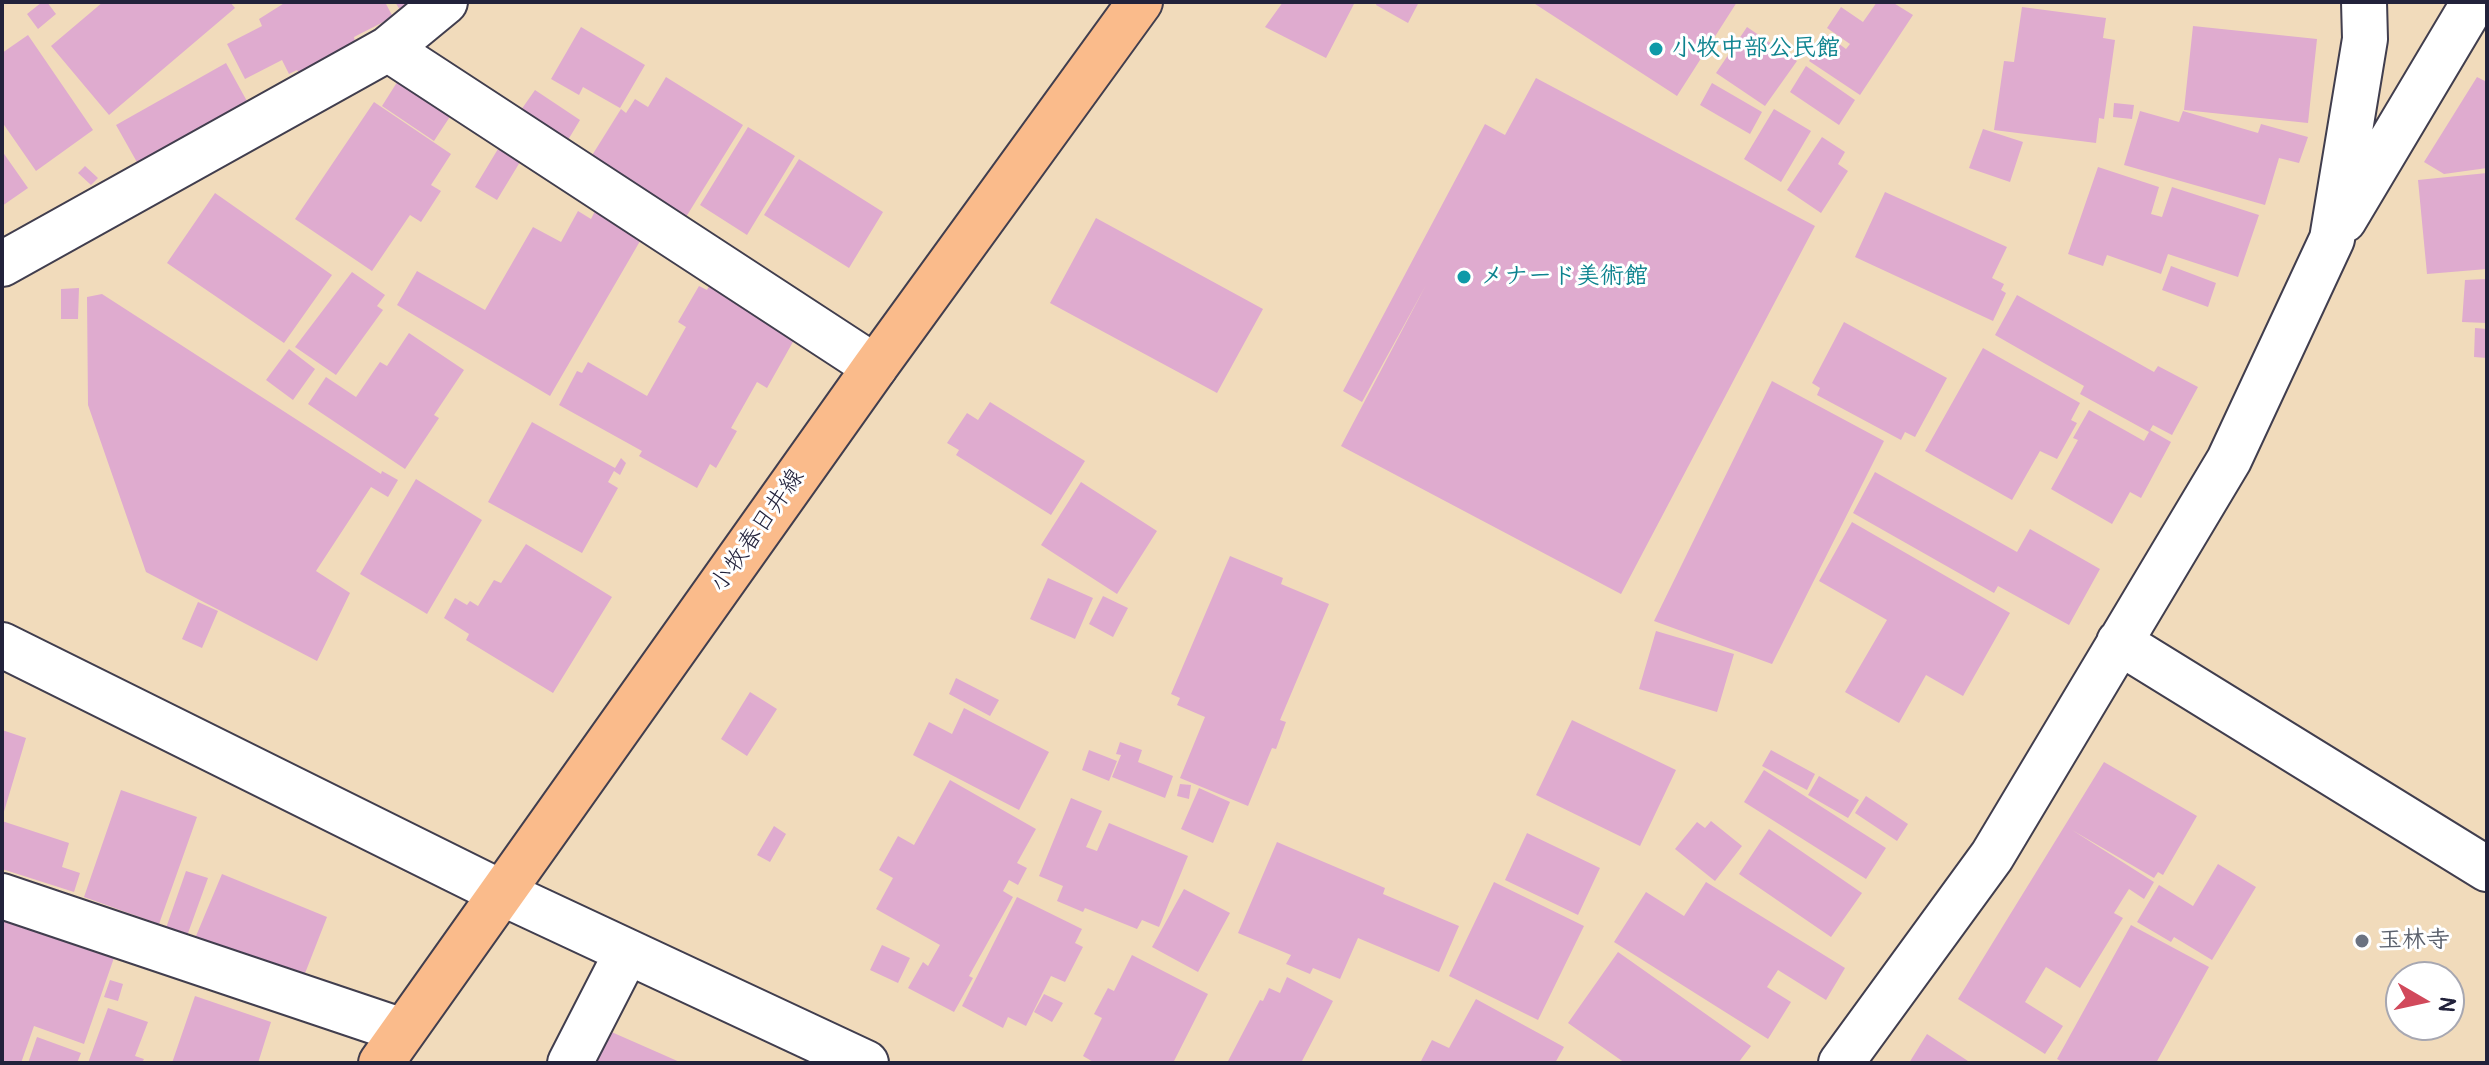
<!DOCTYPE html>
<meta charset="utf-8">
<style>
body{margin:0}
#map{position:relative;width:2489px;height:1065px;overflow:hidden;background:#f1dbbb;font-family:Pangolin,sans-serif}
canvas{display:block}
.frame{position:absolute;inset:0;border:4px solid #22223b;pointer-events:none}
.north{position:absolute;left:2385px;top:961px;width:80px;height:80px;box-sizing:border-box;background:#fff;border:2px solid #a7a7b1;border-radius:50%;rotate:99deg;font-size:22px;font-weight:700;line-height:32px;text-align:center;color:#22223b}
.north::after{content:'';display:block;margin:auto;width:28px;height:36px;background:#d1495b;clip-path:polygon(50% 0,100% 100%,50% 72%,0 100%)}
</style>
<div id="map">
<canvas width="2489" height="1065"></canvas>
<div class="frame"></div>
<div class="north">N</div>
</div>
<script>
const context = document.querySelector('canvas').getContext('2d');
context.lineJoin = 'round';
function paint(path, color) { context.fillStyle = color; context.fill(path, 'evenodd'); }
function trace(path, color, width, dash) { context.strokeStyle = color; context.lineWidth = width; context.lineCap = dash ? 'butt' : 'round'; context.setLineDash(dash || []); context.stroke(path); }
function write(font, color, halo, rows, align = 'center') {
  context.font = font + ' Pangolin,"Klee One",sans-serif'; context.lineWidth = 6; context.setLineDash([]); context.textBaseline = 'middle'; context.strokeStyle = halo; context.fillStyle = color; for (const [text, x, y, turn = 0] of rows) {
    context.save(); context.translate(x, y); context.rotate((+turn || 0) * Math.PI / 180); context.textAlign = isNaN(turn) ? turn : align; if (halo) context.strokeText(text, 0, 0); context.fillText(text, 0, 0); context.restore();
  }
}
const building = new Path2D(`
 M 42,2 L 47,2 L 56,14 L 38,29 L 27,14 Z
 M 103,2 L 230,2 L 235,8 L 109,115 L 51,46 Z
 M 286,2 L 385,2 L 393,17 L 354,37 L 355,41 L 340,49 L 342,51 L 299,73 L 297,70 L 289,74 L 282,60 L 245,79 L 227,44 L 262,26 L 259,19 Z
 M 395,2 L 414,2 L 400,10 Z
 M 1283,2 L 1355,2 L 1326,58 L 1265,27 Z
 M 1377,2 L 1419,2 L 1408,23 L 1376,5 Z
 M 1532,2 L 1737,2 L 1677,96 Z
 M 1877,2 L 1892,2 L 1913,15 L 1860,95 L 1809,61 L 1827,35 L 1846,49 L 1850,44 L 1827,28 L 1841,7 L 1863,22 Z
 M 2022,7 L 2106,18 L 2103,38 L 2115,40 L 2104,119 L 2099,118 L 2096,143 L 1994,130 L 2004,61 L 2014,62 Z
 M 2193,26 L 2317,39 L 2308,123 L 2184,110 Z
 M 581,27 L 645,65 L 620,108 L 583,87 L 579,95 L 551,79 Z
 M 1747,27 L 1797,61 L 1765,106 L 1716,73 Z
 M 28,35 L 93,130 L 36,171 L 2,122 L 2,53 Z
 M 226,63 L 248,103 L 138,164 L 116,125 Z
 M 1806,66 L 1855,100 L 1839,125 L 1790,92 Z
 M 401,76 L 453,112 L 434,141 L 382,106 Z
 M 666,77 L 743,125 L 686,217 L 591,157 L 621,109 L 626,113 L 635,99 L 648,107 Z
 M 2477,77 L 2487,82 L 2487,168 L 2444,174 L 2424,162 Z
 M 1536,78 L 1815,226 L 1621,594 L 1341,446 L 1426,285 L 1362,402 L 1343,391 L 1485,124 L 1505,135 Z
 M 1712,83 L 1762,112 L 1750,134 L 1700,105 Z
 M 535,90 L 580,120 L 568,140 L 521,110 Z
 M 374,102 L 451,154 L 431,185 L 441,191 L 421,222 L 410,215 L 372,271 L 295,219 Z
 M 2114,103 L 2134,105 L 2132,119 L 2113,117 Z
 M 1774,109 L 1811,131 L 1781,182 L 1744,159 Z
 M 2140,111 L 2179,122 L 2183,111 L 2258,133 L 2261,124 L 2308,137 L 2299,163 L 2279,158 L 2265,205 L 2124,165 Z
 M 748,127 L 795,156 L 747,235 L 700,205 Z
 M 1983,129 L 2023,142 L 2010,182 L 1969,168 Z
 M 1822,137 L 1845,152 L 1838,164 L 1848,171 L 1821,213 L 1787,190 Z
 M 498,149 L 520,162 L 497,200 L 475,187 Z
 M 2,151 L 28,188 L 2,206 Z
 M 799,159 L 883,212 L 849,268 L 764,215 Z
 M 85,166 L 98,178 L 91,185 L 78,173 Z
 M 2098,167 L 2159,187 L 2151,214 L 2162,217 L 2172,187 L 2259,215 L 2238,277 L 2168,254 L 2161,274 L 2107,255 L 2103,266 L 2068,254 Z
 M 2487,173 L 2487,269 L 2427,274 L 2418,180 Z
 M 1885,192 L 2007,247 L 1992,278 L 2004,284 L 2001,290 L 2006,293 L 1993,321 L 1855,257 Z
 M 215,193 L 332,275 L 284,343 L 167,263 Z
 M 596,209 L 643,236 L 550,396 L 397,305 L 417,271 L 485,310 L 533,227 L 561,242 L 578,211 L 591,219 Z
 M 1096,218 L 1263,309 L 1217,393 L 1050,303 Z
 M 2171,266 L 2216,283 L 2208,307 L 2162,290 Z
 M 352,272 L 385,295 L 377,306 L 383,310 L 336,375 L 295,347 Z
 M 2487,279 L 2487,323 L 2462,322 L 2465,280 Z
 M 710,284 L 798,333 L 767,388 L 757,382 L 731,428 L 737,431 L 716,468 L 710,464 L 697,488 L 639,456 L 642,451 L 559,405 L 577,371 L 582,373 L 588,362 L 647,396 L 686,327 L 678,322 L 699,286 L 707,290 Z
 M 79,288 L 78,319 L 61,319 L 61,289 Z
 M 102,294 L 381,474 L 382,471 L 398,480 L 388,497 L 371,487 L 316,571 L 350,593 L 317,661 L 146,572 L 88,405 L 87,297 Z
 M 2017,295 L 2154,372 L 2158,366 L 2198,387 L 2172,435 L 2153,425 L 2150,430 L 2171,442 L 2141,498 L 2130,492 L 2112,524 L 2051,489 L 2078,440 L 2073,438 L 2089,410 L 2144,441 L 2149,432 L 2080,394 L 2084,386 L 1995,335 Z
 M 1844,322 L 1947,378 L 1915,437 L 1905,432 L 1901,440 L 1817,395 L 1820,388 L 1812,383 Z
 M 2475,328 L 2487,329 L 2487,358 L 2474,357 Z
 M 409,333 L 464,370 L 434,415 L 439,418 L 405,469 L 308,404 L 326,377 L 356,397 L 380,362 L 387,366 Z
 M 1983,348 L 2080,403 L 2071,420 L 2077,423 L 2057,459 L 2040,451 L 2012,500 L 1925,451 Z
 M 289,349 L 315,369 L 293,400 L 266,380 Z
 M 1772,381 L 1884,441 L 1772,664 L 1654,621 Z
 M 990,402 L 1085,461 L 1051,515 L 956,455 L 959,450 L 947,443 L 967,413 L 978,420 Z
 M 532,422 L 615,468 L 621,458 L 626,463 L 620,475 L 614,471 L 608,482 L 618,488 L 582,553 L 488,502 Z
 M 1875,472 L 2017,552 L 2030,529 L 2100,569 L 2069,625 L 1998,586 L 1994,593 L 1853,513 Z
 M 416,479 L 482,520 L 427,614 L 360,574 Z
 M 1081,482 L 1157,531 L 1117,594 L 1041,545 Z
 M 1852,522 L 2010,613 L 1963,696 L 1926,675 L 1899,723 L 1845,692 L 1887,620 L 1819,581 Z
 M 526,544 L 612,597 L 553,693 L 466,640 L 469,634 L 444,618 L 455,598 L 467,605 L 470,601 L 478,606 L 494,580 L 501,583 Z
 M 1230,556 L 1283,578 L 1281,584 L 1329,604 L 1280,720 L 1286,722 L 1276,749 L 1272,748 L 1248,806 L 1180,778 L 1205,717 L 1177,705 L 1180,698 L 1171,694 Z
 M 1048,578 L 1093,598 L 1075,639 L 1030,619 Z
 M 1103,596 L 1128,608 L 1113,637 L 1089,624 Z
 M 198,602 L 218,611 L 202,648 L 182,639 Z
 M 1656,631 L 1734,654 L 1717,712 L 1639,689 Z
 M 956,678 L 999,700 L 990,716 L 949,694 Z
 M 750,692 L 777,709 L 747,756 L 721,739 Z
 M 964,708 L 1049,752 L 1019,810 L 913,755 L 929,722 L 952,734 Z
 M 1572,720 L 1676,770 L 1640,846 L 1536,795 Z
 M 2,730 L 26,738 L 3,815 L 2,815 Z
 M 1120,742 L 1142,750 L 1138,762 L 1173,776 L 1165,798 L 1112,777 L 1121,755 L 1116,754 Z
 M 1089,750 L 1117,761 L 1109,781 L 1082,770 Z
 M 1771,750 L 1815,774 L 1807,790 L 1762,766 Z
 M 2104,762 L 2197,816 L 2163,875 L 2158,872 L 2154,878 L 2072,830 L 2154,882 L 2144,899 L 2129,889 L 2114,913 L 2123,918 L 2080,988 L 2046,967 L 2025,1002 L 2063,1026 L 2045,1054 L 1958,999 Z
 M 1764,770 L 1886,848 L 1866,879 L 1744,802 Z
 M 1819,776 L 1859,800 L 1848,818 L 1808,795 Z
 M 950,780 L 1036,829 L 1017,863 L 1027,868 L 1018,885 L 1009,880 L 1003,891 L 1013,897 L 969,976 L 973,978 L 954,1012 L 908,988 L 923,962 L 928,966 L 940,945 L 876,909 L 893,878 L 879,870 L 898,836 L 914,845 Z
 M 1180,784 L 1191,785 L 1189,799 L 1177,796 Z
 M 1199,788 L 1230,802 L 1213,843 L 1181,829 Z
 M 121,790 L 197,817 L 159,924 L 84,897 Z
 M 1866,796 L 1908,824 L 1897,841 L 1855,813 Z
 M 1071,798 L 1102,811 L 1086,847 L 1097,851 L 1109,823 L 1188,856 L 1159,927 L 1142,920 L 1137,929 L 1085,908 L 1083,912 L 1057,901 L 1063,886 L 1039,876 Z
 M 2,821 L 69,843 L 62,867 L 80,873 L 74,892 L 2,869 Z
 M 1711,821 L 1742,846 L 1715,881 L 1675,849 L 1697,822 L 1705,828 Z
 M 774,826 L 786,834 L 770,862 L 757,855 Z
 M 1769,829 L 1862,893 L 1831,937 L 1739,874 Z
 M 1527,833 L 1600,868 L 1578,915 L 1505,880 Z
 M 1277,842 L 1385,888 L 1383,894 L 1459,926 L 1439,972 L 1358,938 L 1340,979 L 1313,968 L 1310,974 L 1286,964 L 1291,955 L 1238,933 Z
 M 2218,864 L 2256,887 L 2212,960 L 2174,937 L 2171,942 L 2137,922 L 2159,885 L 2193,906 Z
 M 186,871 L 208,878 L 187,936 L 166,928 Z
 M 222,874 L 327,917 L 302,981 L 196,936 Z
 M 1494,882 L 1584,926 L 1538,1020 L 1449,976 Z
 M 1706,882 L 1845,968 L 1826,1000 L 1778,970 L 1767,987 L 1791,1002 L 1768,1039 L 1614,942 L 1646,892 L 1684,916 Z
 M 1184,889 L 1230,913 L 1198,972 L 1152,947 Z
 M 1017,897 L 1082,929 L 1075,943 L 1083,947 L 1065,982 L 1051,976 L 1026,1026 L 1008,1017 L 1003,1028 L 962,1006 Z
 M 2,919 L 115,955 L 84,1044 L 34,1026 L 21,1063 L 2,1063 Z
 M 2131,925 L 2209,967 L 2156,1063 L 2064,1063 L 2057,1059 Z
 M 882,945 L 910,958 L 898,983 L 870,970 Z
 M 1618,952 L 1751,1046 L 1738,1063 L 1625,1063 L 1568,1023 Z
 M 1132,955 L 1208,994 L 1173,1063 L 1095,1063 L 1083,1056 L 1102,1018 L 1094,1014 L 1108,988 L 1114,991 Z
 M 1287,977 L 1333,1001 L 1301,1063 L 1227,1063 L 1260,1000 L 1263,1001 L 1269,988 L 1280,993 Z
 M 110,980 L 123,984 L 118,1001 L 104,997 Z
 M 1044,994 L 1063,1003 L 1052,1022 L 1034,1012 Z
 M 195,996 L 271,1022 L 258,1063 L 172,1063 Z
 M 1476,999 L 1564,1047 L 1555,1063 L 1420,1063 L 1432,1040 L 1449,1048 Z
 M 108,1008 L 148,1022 L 135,1056 L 144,1059 L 142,1063 L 88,1063 Z
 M 607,1030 L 682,1063 L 592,1063 Z
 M 1927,1034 L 1971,1063 L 1909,1063 Z
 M 37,1037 L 81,1053 L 77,1063 L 28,1063 Z`);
const minor = new Path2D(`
 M 388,49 L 875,367
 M 2344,220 L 2474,2
 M 2,264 L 388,49 L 445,2
 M 2119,642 L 2487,869
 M 2,645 L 502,893 L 866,1063
 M 2,896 L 403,1031
 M 570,1063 L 627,952
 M 1841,1063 L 1992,856 L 2229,460 L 2332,239 L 2365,39 L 2364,2`);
const major = new Path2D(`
 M 381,1063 L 875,367 L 1140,2`);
const markers = [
 [1656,49,8,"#0f9aa8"],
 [1464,277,8,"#0f9aa8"],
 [2362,941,8,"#6b7280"]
];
const cultureNames = [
 ["小牧中部公民館",1672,49],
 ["メナード美術館",1480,277]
];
const streetNames = [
 ["小牧春日井線",758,531,-55]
];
const worshipNames = [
 ["玉林寺",2378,941]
];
paint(building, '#dfabcf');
trace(minor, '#413e4e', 48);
trace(major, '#413e4e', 48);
trace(minor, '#fff', 44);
trace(major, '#fabb8b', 44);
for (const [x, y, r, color] of markers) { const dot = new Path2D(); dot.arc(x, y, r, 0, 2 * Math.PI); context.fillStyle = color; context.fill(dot); trace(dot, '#fff', 3); }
write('bold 24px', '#0d838f', '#fff', cultureNames, 'left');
write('24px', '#22223b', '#fff', streetNames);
write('bold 24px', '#5b616d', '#fff', worshipNames, 'left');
</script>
